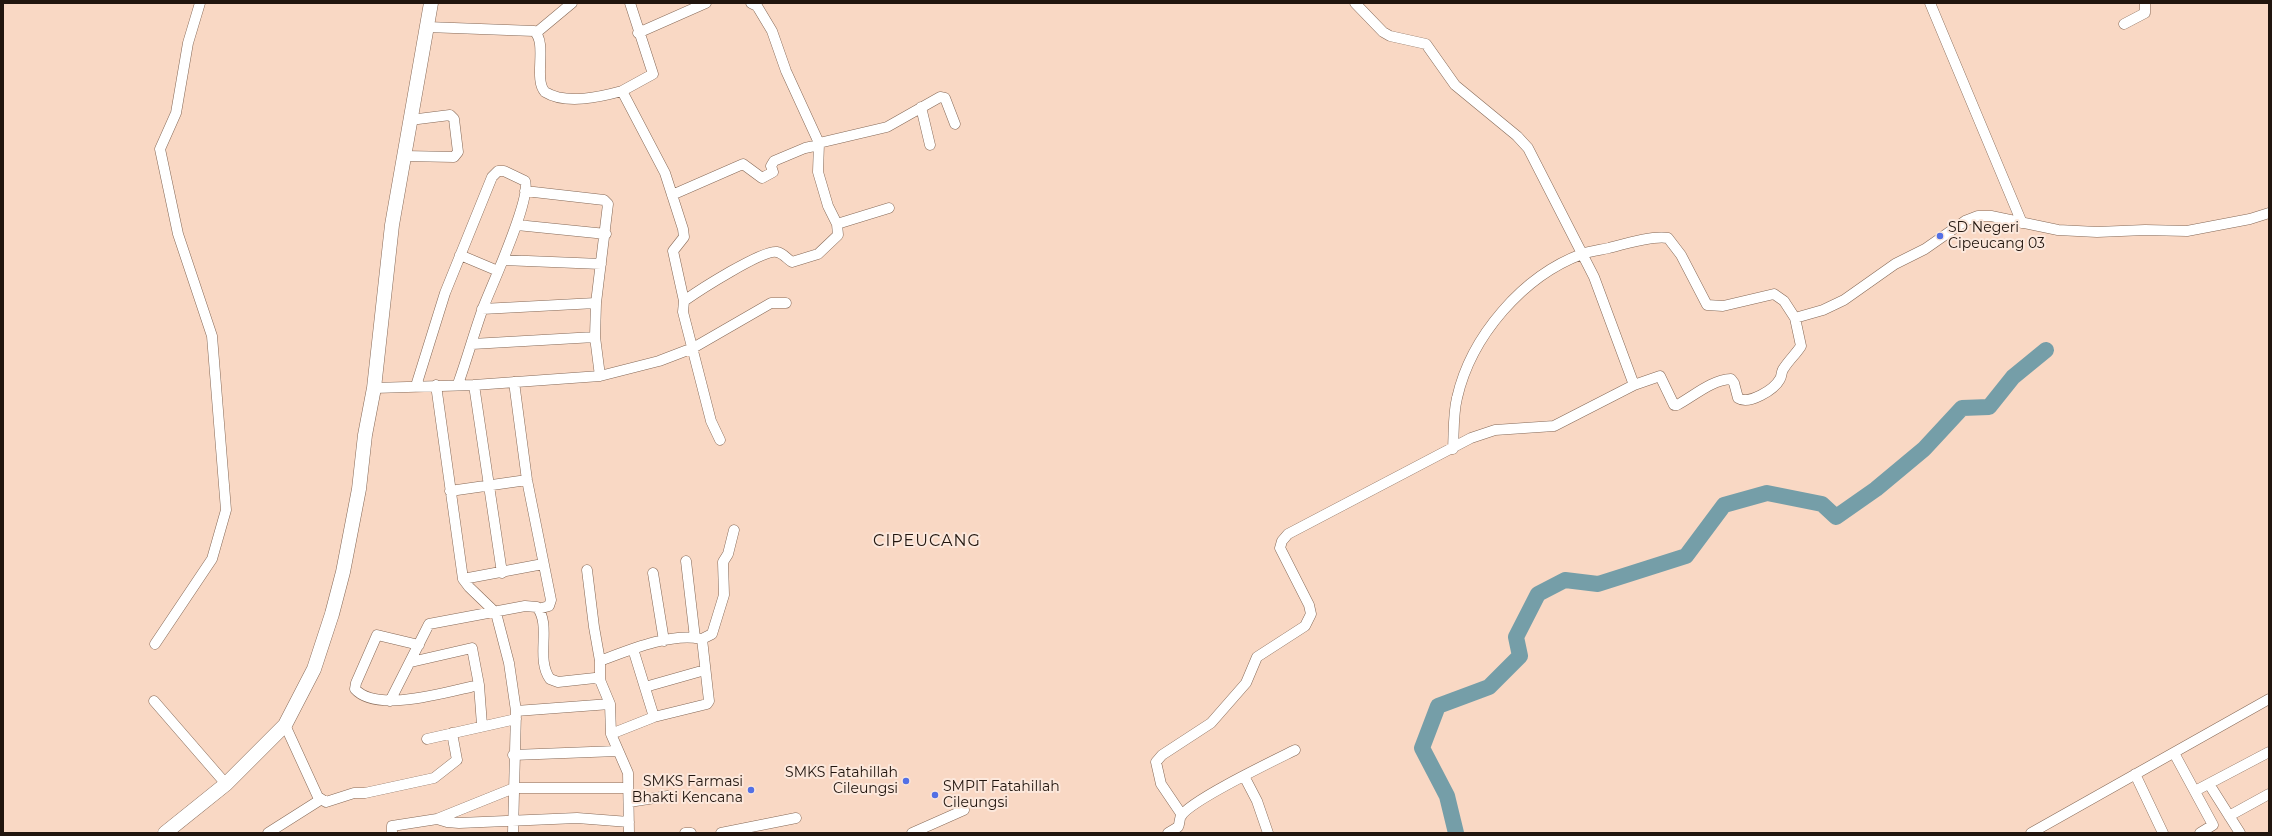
<!DOCTYPE html>
<style>
body{margin:0}
#map{position:relative;width:2272px;height:836px;overflow:hidden;background:#f9d8c4;font-family:Montserrat,sans-serif}
canvas{display:block}
.frame{position:absolute;inset:0;border:4px solid #21150e;pointer-events:none}
</style>
<div id="map">
<canvas width="2272" height="836"></canvas>
<div class="frame"></div>
</div>
<script>
const context = document.querySelector('canvas').getContext('2d');
context.lineJoin = 'round';
function trace(path, color, width, dash) { context.strokeStyle = color; context.lineWidth = width; context.lineCap = dash ? 'butt' : 'round'; context.setLineDash(dash || []); context.stroke(path); }
function write(font, color, halo, rows, align = 'center') {
  context.font = font + ' Montserrat,sans-serif'; context.lineWidth = 4; context.setLineDash([]); context.textBaseline = 'middle'; context.strokeStyle = halo; context.fillStyle = color; for (const [text, x, y, turn = 0] of rows) {
    context.save(); context.translate(x, y); context.rotate((+turn || 0) * Math.PI / 180); context.textAlign = isNaN(turn) ? turn : align; if (halo) context.strokeText(text, 0, 0); context.fillText(text, 0, 0); context.restore();
  }
}
const river = new Path2D(`
 M 1456,833 L 1447,796 L 1422,748 L 1438,706 L 1489,687 L 1520,656 L 1516,637 L 1538,594 L 1565,580 L 1598,584 L 1686,556 L 1724,505 L 1767,493 L 1822,504 L 1836,517 L 1876,489 L 1924,449 L 1962,408 L 1989,407 L 2013,377 L 2046,350`);
const street = new Path2D(`
 M 751,3 L 757,6 L 772,31 L 786,71 L 819,143 L 818,172 L 828,206 L 837,224
 M 1355,3 L 1383,32 L 1390,36 L 1426,44 L 1455,85 L 1517,136 L 1528,148 L 1594,277 L 1634,385
 M 1930,3 L 2022,223
 M 2124,24 L 2145,13 L 2145,3
 M 427,27 L 534,31 C 548,43 533,79 545,92 C 566,105 600,97 622,91 L 665,173 L 683,229 L 684,237 L 673,251 L 684,301
 M 536,33 L 572,3
 M 638,33 L 706,3
 M 622,91 L 653,74 L 630,3
 M 921,107 L 930,145
 M 819,143 L 887,127 L 940,97 L 945,98 L 955,124
 M 405,156 L 454,157 L 458,152 L 454,119 L 450,115 L 410,120
 M 525,191 L 604,200 L 608,204 L 596,303 L 595,337 L 600,376
 M 672,195 L 743,164 L 762,178 L 773,172 L 771,166 L 774,161 L 805,148 L 819,145
 M 517,225 L 606,234
 M 460,255 L 498,271
 M 503,260 L 601,264
 M 482,309 L 596,303
 M 472,344 L 595,337
 M 514,382 L 527,480 L 551,600 L 549,606 L 538,609
 M 436,385 L 463,579 L 469,587 L 496,613 L 509,663 L 516,711 L 513,833
 M 474,385 L 502,573
 M 416,386 L 445,293 L 492,177 L 498,171 L 504,171 L 525,181 C 532,198 491,287 483,308 C 474,333 467,359 458,384
 M 374,388 L 474,385 L 600,376 L 659,361 L 693,348 L 771,303 L 786,303
 M 720,440 L 711,421 L 683,312 L 684,301 C 698,291 763,249 777,252 C 783,253 787,259 792,262 L 818,254 L 838,235 L 837,224 L 889,208
 M 1453,449 C 1454,432 1453,414 1457,398 C 1471,336 1523,276 1582,254 C 1591,251 1600,250 1609,248 C 1624,244 1654,235 1668,238 L 1681,255 L 1707,305 L 1723,306 L 1774,294 L 1784,301 L 1795,318 L 1823,310 L 1844,300 L 1895,264 L 1925,249 L 1965,221 L 1978,216 L 1991,216 L 2058,230 L 2097,232 L 2145,230 L 2187,231 L 2250,219 L 2269,213
 M 450,491 L 527,480
 M 686,561 L 695,638
 M 587,570 L 594,627 L 600,661
 M 653,573 L 664,641
 M 463,579 L 543,564
 M 155,644 L 212,559 L 226,510 L 212,336 L 178,234 L 160,149 L 176,113 L 188,43 L 200,3
 M 419,645 L 377,635 L 356,683 L 355,689 C 377,714 450,691 479,685
 M 633,649 L 654,717
 M 411,662 L 472,648 L 479,685 L 482,725
 M 600,680 L 600,661 C 629,650 672,632 702,639 L 712,634 L 724,595 L 723,562 L 728,554 L 734,530
 M 645,687 L 705,670
 M 154,701 L 226,784
 M 390,701 L 429,624 L 525,606 L 537,607 C 552,626 535,658 550,679 L 558,682 L 595,678 L 600,680 L 610,704 L 611,734 L 628,773 L 629,833
 M 516,711 L 610,704
 M 285,725 L 318,797 L 326,802 L 354,793 L 365,793 L 434,778 L 457,760 L 452,733
 M 611,734 L 654,717 L 707,704 L 709,701 L 702,639
 M 427,739 L 516,719
 M 2174,753 L 2213,825 L 2200,833
 M 513,755 L 617,751
 M 2135,774 L 2163,833
 M 1244,776 L 1257,801 L 1268,833
 M 2209,784 L 2240,833
 M 2195,791 L 2269,752
 M 629,802 L 668,796
 M 1182,815 L 1161,784 L 1156,762 L 1162,755 L 1211,723 L 1246,683 L 1257,657 L 1305,626 L 1311,614 L 1309,605 L 1280,548 L 1282,541 L 1288,534 L 1471,438 L 1495,430 L 1554,426 L 1634,385 L 1660,376 L 1674,405 L 1677,405 C 1694,396 1711,380 1731,379 L 1734,383 L 1738,398 C 1749,405 1774,390 1780,379 C 1782,376 1781,371 1784,368 C 1789,360 1796,354 1801,346 L 1795,318
 M 2229,816 L 2269,794
 M 437,819 L 447,822 L 459,823 L 577,818 L 629,822
 M 268,833 L 320,800
 M 392,833 L 392,826 L 437,819 L 514,788 L 628,788
 M 685,833 L 691,833
 M 721,833 L 796,818
 M 912,833 L 964,810
 M 1168,833 L 1178,827 C 1180,824 1179,819 1181,816 C 1191,800 1275,760 1295,750
 M 2031,833 L 2269,699`);
const secondary = new Path2D(`
 M 165,833 L 226,784 L 285,725 L 314,669 L 332,614 L 343,572 L 359,489 L 365,435 L 374,388 L 392,225 L 431,3`);
const markers = [
 [1940,236,4,"#5370e5"],
 [906,781,4,"#5370e5"],
 [751,790,4,"#5370e5"],
 [935,795,4,"#5370e5"]
];
const poiNames = [
 ["SD Negeri",1948,228],
 ["Cipeucang 03",1948,244],
 ["SMKS Fatahillah",898,773,"right"],
 ["Cileungsi",898,789,"right"],
 ["SMKS Farmasi",743,782,"right"],
 ["Bhakti Kencana",743,798,"right"],
 ["SMPIT Fatahillah",943,787],
 ["Cileungsi",943,803]
];
const quarterNames = [
 ["CIPEUCANG",927,541]
];
trace(river, '#759ea8', 16);
trace(street, '#856856', 11);
trace(secondary, '#856856', 15);
trace(street, '#fff', 10);
trace(secondary, '#fff', 14);
for (const [x, y, r, color] of markers) { const dot = new Path2D(); dot.arc(x, y, r, 0, 2 * Math.PI); context.fillStyle = color; context.fill(dot); trace(dot, '#fce8dc', 1.5); }
write('14px', '#21150e', '#fce8dc', poiNames, 'left');
context.letterSpacing = '1px';
write('16px', '#21150e', '#fce8dc', quarterNames);
context.letterSpacing = '0px';
</script>
